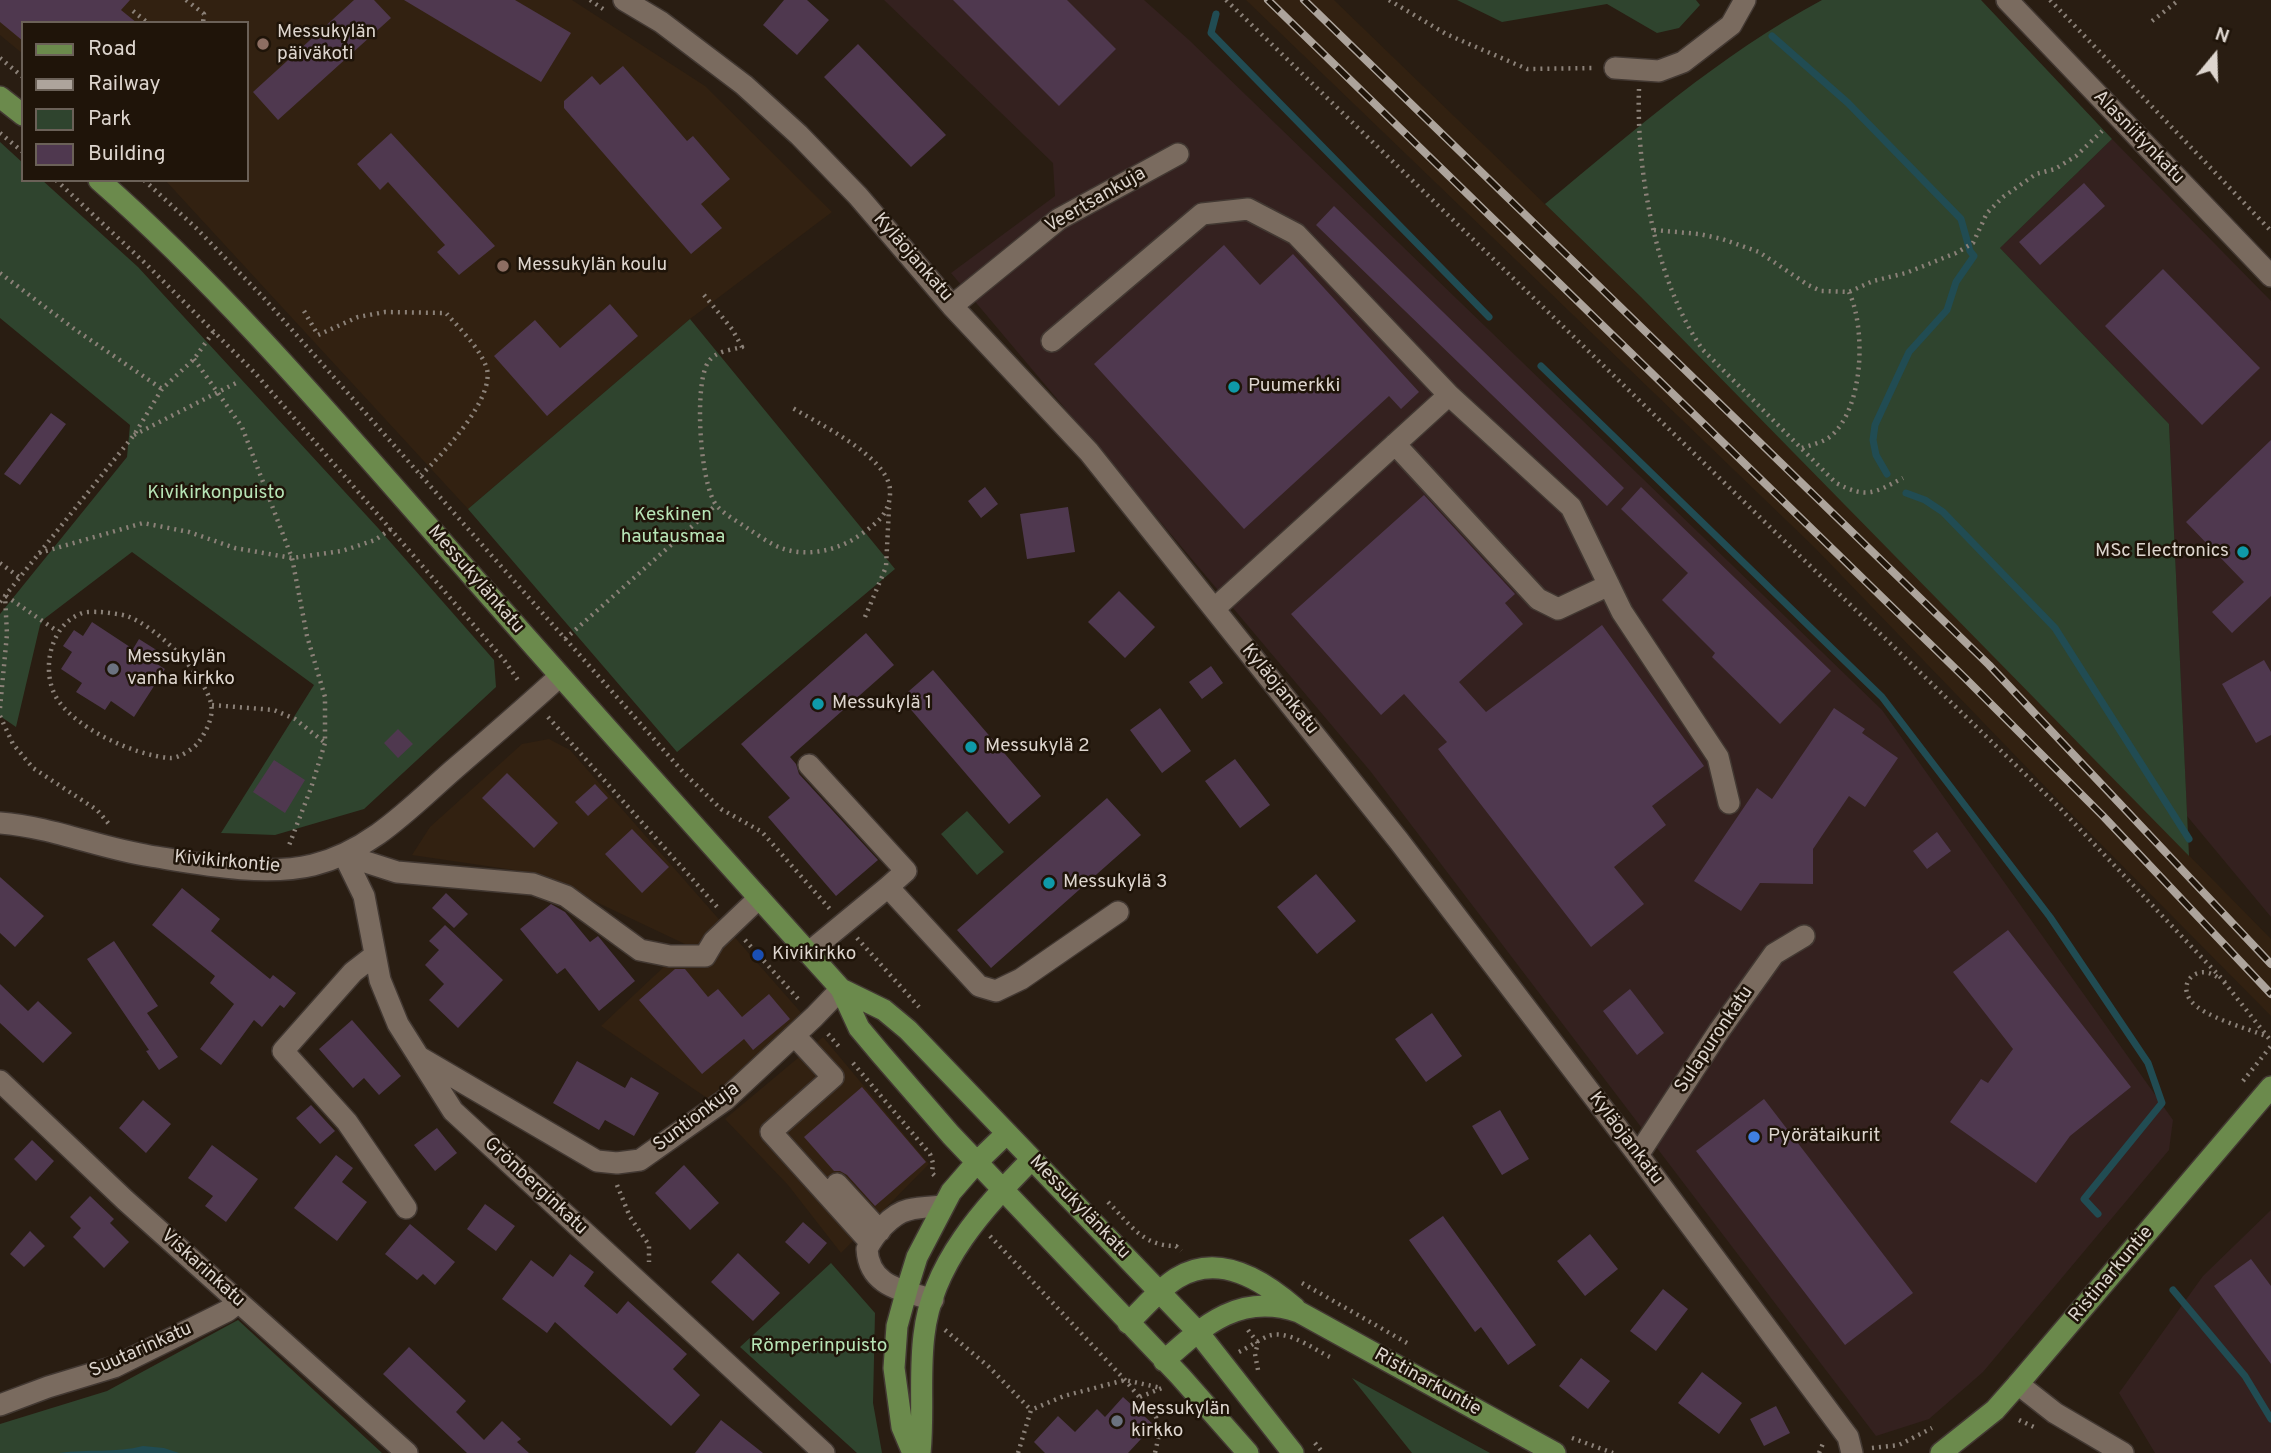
<!DOCTYPE html>
<meta charset="utf-8">
<style>
body{margin:0}
#map{position:relative;width:2271px;height:1453px;overflow:hidden;background:#291d12;font-family:Overpass,sans-serif}
canvas{display:block}
.legend{position:absolute;left:21px;top:21px;width:228px;height:161px;box-sizing:border-box;background:#1f1409;border:2px solid #6b6158;margin:0;padding:9px 12px;list-style:none;font-size:21px;color:#ddd5ce}
.legend li{display:flex;align-items:center;gap:14px;height:35px}
.legend b{width:35px;border:2px solid #6b6158}
.north{position:absolute;left:2180px;top:21px;width:70px;height:70px;-webkit-text-stroke:5px #1f1409;paint-order:stroke;rotate:19deg;font-size:19px;font-weight:700;line-height:28px;text-align:center;color:#ddd5ce}
.north::after{content:'';display:block;margin:auto;width:24px;height:32px;background:#ddd5ce;clip-path:polygon(50% 0,100% 100%,50% 72%,0 100%)}
</style>
<div id="map">
<canvas width="2271" height="1453"></canvas>
<ul class="legend">
<li><b style="height:9px;background:#6b8a4c"></b>Road</li>
<li><b style="height:9px;background:#ada49c"></b>Railway</li>
<li><b style="height:19px;background:#2f442e"></b>Park</li>
<li><b style="height:19px;background:#4f384f"></b>Building</li>
</ul>
<div class="north">N</div>
</div>
<script>
const context = document.querySelector('canvas').getContext('2d');
context.lineJoin = 'round';
function paint(path, color) { context.fillStyle = color; context.fill(path, 'evenodd'); }
function trace(path, color, width, dash) { context.strokeStyle = color; context.lineWidth = width; context.lineCap = dash ? 'butt' : 'round'; context.setLineDash(dash || []); context.stroke(path); }
function write(font, color, halo, rows, align = 'center') {
  context.font = font + ' Overpass,sans-serif'; context.lineWidth = 5; context.setLineDash([]); context.textBaseline = 'middle'; context.strokeStyle = halo; context.fillStyle = color; for (const [text, x, y, turn = 0] of rows) {
    context.save(); context.translate(x, y); context.rotate((+turn || 0) * Math.PI / 180); context.textAlign = isNaN(turn) ? turn : align; if (halo) context.strokeText(text, 0, 0); context.fillText(text, 0, 0); context.restore();
  }
}
const built = new Path2D(`
 M 0,0 L 572,0 L 705,86 L 832,212 L 690,319 L 468,509 L 165,180 L 247,180 L 247,23 L 23,23 L 23,54 L 0,35 Z
 M 1246,0 L 1334,0 L 1641,297 L 2271,939 L 2271,1016 L 2093,836 L 1814,547 Z
 M 549,739 L 570,750 L 804,1016 L 710,1100 L 601,1026 L 687,945 L 535,873 L 412,855 L 430,827 L 522,744 Z
 M 823,1037 L 929,1164 L 841,1253 L 788,1185 L 725,1119 Z`);
const industrial = new Path2D(`
 M 884,0 L 1144,0 L 1189,40 L 1882,710 L 2173,1120 L 2169,1150 L 1983,1372 L 1929,1419 L 1876,1436 L 1371,772 L 951,273 L 1055,196 L 1053,163 Z
 M 2112,139 L 2271,301 L 2271,917 L 2187,816 L 2169,424 L 2000,248 Z
 M 2271,1210 L 2271,1453 L 2155,1453 L 2119,1393 L 2203,1276 Z`);
const green = new Path2D(`
 M 1457,0 L 1696,0 L 1700,5 L 1679,28 L 1657,33 L 1607,4 L 1502,22 Z
 M 1822,0 L 1981,0 L 2112,139 L 2000,248 L 2169,424 L 2189,856 L 1641,297 L 1545,204 C 1635,130 1718,56 1822,0 Z
 M 0,142 L 23,163 L 23,180 L 42,180 L 138,267 L 378,528 L 494,660 L 496,687 L 364,809 L 275,835 L 221,833 L 314,685 L 132,552 L 44,619 L 40,625 L 16,727 L 0,716 L 0,614 L 127,457 L 130,425 L 0,318 Z
 M 690,319 L 895,569 L 677,752 L 468,509 Z
 M 967,811 L 1004,852 L 977,875 L 941,834 Z
 M 831,1263 L 875,1313 L 873,1403 L 882,1453 L 857,1453 L 740,1347 Z
 M 238,1320 L 382,1453 L 0,1453 L 0,1424 L 107,1391 Z
 M 1352,1378 L 1490,1453 L 1412,1453 Z`);
const water = new Path2D(`
 M 143,1446 L 164,1448 L 179,1453 L 59,1453 C 87,1449 116,1453 143,1446 Z`);
const stream = new Path2D(`
 M 1216,14 L 1211,33 L 1489,317
 M 1772,36 L 1848,103 L 1961,219 L 1970,251 L 1974,256 L 1956,282 L 1947,310 L 1909,352 L 1875,425 L 1873,440 L 1876,455 L 1887,474
 M 1541,366 L 1882,697 L 2050,917 L 2148,1063 L 2162,1103 L 2084,1199 L 2098,1214
 M 1906,493 L 1925,500 L 1943,512 L 2055,628 L 2189,839
 M 2173,1290 L 2245,1376 L 2271,1419`);
const building = new Path2D(`
 M 0,0 L 130,0 L 121,10 L 137,23 L 23,23 L 23,41 L 0,22 Z
 M 354,0 L 374,0 L 391,18 L 278,120 L 253,92 Z
 M 404,0 L 515,0 L 571,33 L 541,82 Z
 M 784,0 L 807,0 L 829,20 L 797,55 L 763,25 Z
 M 953,0 L 1067,0 L 1116,49 L 1059,106 Z
 M 858,44 L 946,135 L 911,167 L 824,77 Z
 M 623,66 L 687,141 L 693,136 L 730,179 L 701,204 L 722,228 L 691,254 L 564,108 L 564,101 L 592,76 L 600,85 Z
 M 391,133 L 495,246 L 459,275 L 437,252 L 445,245 L 388,182 L 380,190 L 357,164 Z
 M 2084,183 L 2105,206 L 2040,265 L 2019,242 Z
 M 1334,206 L 1624,488 L 1607,506 L 1316,225 Z
 M 1224,245 L 1260,285 L 1293,254 L 1419,392 L 1401,409 L 1389,396 L 1244,529 L 1094,364 Z
 M 2163,269 L 2260,368 L 2202,425 L 2105,326 Z
 M 610,304 L 638,336 L 547,416 L 494,356 L 535,320 L 560,348 Z
 M 51,413 L 66,424 L 20,485 L 4,474 Z
 M 2271,440 L 2271,596 L 2232,633 L 2212,612 L 2244,582 L 2186,522 Z
 M 985,487 L 998,504 L 981,518 L 968,501 Z
 M 1641,487 L 1831,671 L 1780,724 L 1712,657 L 1715,653 L 1662,600 L 1688,573 L 1621,509 Z
 M 1424,495 L 1515,594 L 1505,603 L 1523,624 L 1459,682 L 1486,712 L 1602,625 L 1704,766 L 1652,806 L 1666,825 L 1614,867 L 1644,904 L 1591,947 L 1438,749 L 1447,742 L 1404,694 L 1381,715 L 1291,614 Z
 M 1068,507 L 1075,552 L 1027,559 L 1020,514 Z
 M 1119,591 L 1155,627 L 1125,658 L 1088,622 Z
 M 92,622 L 133,649 L 139,639 L 158,651 L 152,661 L 165,669 L 134,717 L 111,701 L 105,710 L 76,692 L 82,683 L 61,669 L 72,652 L 63,646 L 74,630 L 83,636 Z
 M 866,633 L 894,665 L 790,757 L 796,764 L 799,774 L 878,860 L 836,896 L 768,817 L 790,798 L 741,744 Z
 M 2264,660 L 2271,672 L 2271,735 L 2256,743 L 2222,684 Z
 M 1211,666 L 1223,683 L 1202,699 L 1189,682 Z
 M 933,670 L 1041,796 L 1009,824 L 901,698 Z
 M 1160,708 L 1191,751 L 1162,773 L 1130,730 Z
 M 1834,708 L 1865,729 L 1862,733 L 1898,758 L 1865,807 L 1849,796 L 1813,849 L 1813,884 L 1760,883 L 1741,911 L 1694,881 L 1757,788 L 1772,799 Z
 M 398,729 L 413,744 L 398,758 L 384,743 Z
 M 1235,759 L 1270,805 L 1240,828 L 1205,781 Z
 M 274,760 L 305,780 L 285,813 L 253,792 Z
 M 507,773 L 558,823 L 534,848 L 482,798 Z
 M 595,784 L 608,798 L 588,816 L 575,802 Z
 M 1107,798 L 1141,835 L 991,968 L 957,930 Z
 M 632,829 L 669,867 L 642,893 L 605,854 Z
 M 1937,832 L 1951,851 L 1927,869 L 1913,851 Z
 M 1316,874 L 1356,921 L 1317,954 L 1277,907 Z
 M 0,877 L 44,916 L 15,947 L 0,933 Z
 M 182,888 L 220,919 L 211,931 L 270,979 L 273,975 L 296,993 L 284,1008 L 280,1005 L 262,1027 L 254,1020 L 221,1065 L 200,1049 L 234,1004 L 210,983 L 215,976 L 152,925 Z
 M 446,893 L 468,914 L 454,928 L 432,908 Z
 M 551,904 L 565,912 L 590,942 L 598,936 L 635,981 L 599,1011 L 565,968 L 557,974 L 520,929 Z
 M 445,925 L 503,980 L 458,1028 L 429,1000 L 444,984 L 425,965 L 439,950 L 429,941 Z
 M 2008,930 L 2131,1087 L 2070,1136 L 2036,1183 L 1950,1122 L 1981,1079 L 1988,1083 L 2013,1049 L 1953,972 Z
 M 114,941 L 158,1006 L 147,1013 L 178,1057 L 159,1070 L 146,1051 L 149,1050 L 87,959 Z
 M 675,969 L 685,969 L 708,997 L 718,989 L 742,1017 L 769,994 L 790,1019 L 753,1050 L 744,1039 L 702,1074 L 639,1000 Z
 M 0,984 L 28,1011 L 38,1001 L 72,1033 L 43,1063 L 0,1023 Z
 M 1630,989 L 1664,1033 L 1637,1055 L 1603,1011 Z
 M 1432,1013 L 1462,1056 L 1426,1082 L 1395,1039 Z
 M 352,1020 L 401,1076 L 379,1095 L 364,1078 L 353,1088 L 319,1049 Z
 M 577,1061 L 625,1088 L 631,1077 L 659,1093 L 634,1136 L 605,1120 L 599,1130 L 553,1103 Z
 M 862,1087 L 926,1162 L 875,1206 L 847,1175 L 840,1171 L 834,1171 L 804,1137 Z
 M 1764,1099 L 1913,1293 L 1845,1345 L 1696,1151 Z
 M 143,1100 L 171,1124 L 146,1153 L 119,1128 Z
 M 311,1105 L 335,1131 L 320,1144 L 296,1118 Z
 M 1500,1110 L 1529,1159 L 1502,1175 L 1472,1126 Z
 M 437,1128 L 457,1153 L 435,1171 L 414,1145 Z
 M 32,1140 L 54,1161 L 36,1181 L 14,1159 Z
 M 212,1145 L 258,1179 L 226,1222 L 205,1206 L 213,1196 L 188,1178 Z
 M 336,1155 L 353,1168 L 342,1182 L 367,1202 L 337,1241 L 294,1208 Z
 M 684,1165 L 719,1203 L 690,1230 L 655,1193 Z
 M 90,1196 L 114,1219 L 110,1223 L 129,1242 L 104,1268 L 73,1237 L 81,1228 L 70,1217 Z
 M 485,1204 L 515,1226 L 496,1251 L 467,1229 Z
 M 1443,1216 L 1536,1345 L 1508,1365 L 1481,1327 L 1475,1332 L 1409,1240 Z
 M 803,1222 L 827,1243 L 809,1264 L 785,1242 Z
 M 410,1224 L 455,1262 L 435,1285 L 423,1274 L 417,1280 L 385,1254 Z
 M 30,1231 L 45,1246 L 24,1267 L 10,1254 Z
 M 1590,1234 L 1618,1269 L 1585,1296 L 1557,1261 Z
 M 738,1253 L 780,1293 L 753,1321 L 711,1282 Z
 M 570,1254 L 594,1272 L 584,1286 L 617,1314 L 628,1301 L 687,1354 L 673,1369 L 700,1395 L 671,1426 L 555,1322 L 547,1333 L 502,1299 L 531,1260 L 553,1277 Z
 M 2251,1259 L 2271,1286 L 2271,1364 L 2214,1286 Z
 M 1663,1289 L 1688,1309 L 1656,1351 L 1630,1331 Z
 M 409,1347 L 466,1401 L 456,1412 L 484,1440 L 502,1421 L 521,1439 L 517,1442 L 529,1453 L 467,1453 L 383,1374 Z
 M 1581,1358 L 1610,1381 L 1588,1409 L 1559,1386 Z
 M 1702,1372 L 1742,1403 L 1719,1434 L 1678,1403 Z
 M 1123,1397 L 1154,1425 L 1128,1453 L 1045,1453 L 1034,1442 L 1058,1416 L 1075,1432 L 1097,1409 L 1105,1417 Z
 M 1776,1406 L 1790,1433 L 1764,1446 L 1750,1419 Z
 M 721,1420 L 763,1453 L 695,1453 Z`);
const path = new Path2D(`
 M 186,0 L 204,14 L 203,23
 M 590,0 L 603,9
 M 1226,0 L 2058,806 L 2225,982
 M 1389,0 L 1446,34 L 1527,69 L 1594,68
 M 2050,0 L 2271,231
 M 133,11 L 148,23
 M 2152,21 L 2179,0
 M 0,58 L 23,77
 M 1639,89 C 1636,170 1656,284 1703,350 L 1836,483 C 1867,499 1874,493 1903,478
 M 0,133 L 23,152
 M 56,180 L 146,264 L 255,373 L 504,660 L 520,683
 M 144,180 L 196,228 L 262,296 L 684,773 L 721,809 L 762,832 L 830,909
 M 1654,230 L 1699,234 L 1722,239 L 1759,252 L 1808,285 L 1821,291 L 1849,292 L 1873,281 L 1906,273 L 1956,253 L 1973,243 L 1987,213 L 2003,197 L 2036,174 L 2055,169 L 2076,156 L 2102,131
 M 0,273 L 73,328 L 162,389
 M 704,295 L 732,329 L 742,347 C 731,350 716,351 709,361 C 693,381 700,487 717,506 C 725,515 737,521 747,528 C 758,535 771,545 784,549 C 809,557 839,550 860,535 C 877,523 891,513 890,490 C 888,456 817,423 791,407
 M 304,311 L 318,335 L 358,317 L 385,312 L 446,313 C 460,329 478,346 486,366 C 498,396 441,456 421,475
 M 194,359 L 242,427 L 292,558 L 307,636 L 325,697 L 325,743 L 311,788 L 288,848
 M 134,435 L 238,382
 M 1802,448 C 1811,445 1824,442 1831,436 C 1864,407 1866,329 1849,292
 M 39,553 L 143,523 L 189,532 L 235,548 L 292,558 L 342,551 L 375,540 L 391,529
 M 0,563 L 19,577
 M 6,596 L 57,631
 M 0,602 L 134,435 L 162,389 L 194,359 L 214,331
 M 101,612 C 110,613 120,614 127,616 C 157,627 203,673 211,703 C 214,717 206,732 198,743 C 193,749 179,758 171,758 C 135,756 74,728 56,697 C 41,670 50,626 80,614 C 86,611 95,612 101,612 Z
 M 865,617 L 886,567 L 889,508
 M 565,639 L 716,505
 M 212,705 L 274,710 L 295,719 L 324,742
 M 0,708 L 7,634 L 5,596
 M 0,716 L 13,744 L 33,768 L 97,810 L 109,824
 M 548,717 L 719,909
 M 857,938 L 919,1007
 M 745,940 L 800,1001
 M 2217,977 C 2197,963 2177,983 2191,1001 C 2204,1017 2246,1028 2266,1036
 M 2224,982 L 2271,1041
 M 828,1034 L 841,1049
 M 853,1063 L 930,1154 L 933,1163 L 932,1173 L 937,1178
 M 2243,1081 L 2271,1046
 M 617,1185 L 630,1217 L 649,1245 L 649,1262
 M 1108,1202 C 1131,1225 1142,1246 1176,1246 L 1181,1251
 M 990,1236 L 1125,1380 L 1156,1417 L 1159,1435 L 1155,1453
 M 1302,1283 L 1407,1343
 M 945,1330 L 989,1367 L 1031,1410
 M 1248,1330 L 1258,1343 L 1255,1354 L 1258,1370
 M 1239,1352 C 1249,1347 1259,1340 1268,1336 C 1288,1329 1313,1349 1330,1357
 M 1140,1397 L 1162,1388
 M 2019,1420 L 2034,1427
 M 1572,1438 L 1613,1453
 M 1315,1443 L 1323,1453
 M 1872,1448 L 1899,1445 L 1932,1428
 M 1018,1453 L 1031,1410 L 1064,1396 L 1125,1380 L 1161,1388
 M 1819,1453 L 1824,1441`);
const minor = new Path2D(`
 M 624,0 L 661,22 L 744,85 L 799,135 L 858,196 L 952,306 L 1089,452 L 1399,841 L 1638,1155 L 1848,1437 L 1852,1453
 M 2007,0 L 2271,276
 M 1615,68 L 1659,71 L 1683,62 L 1731,25 L 1745,0
 M 952,306 L 1059,219 L 1178,154
 M 1052,341 L 1202,214 L 1248,209 L 1296,234 L 1449,395 L 1214,609
 M 1449,395 L 1571,507 L 1622,612 L 1718,757 L 1729,803
 M 1395,444 L 1538,599 L 1558,609 L 1609,585
 M 809,765 L 906,871 L 888,887
 M 0,823 C 52,827 99,848 150,856 C 200,864 264,877 313,865 C 370,851 410,808 452,771 C 488,740 525,708 560,676
 M 344,855 L 364,896 L 380,980 L 398,1024 L 453,1111 L 824,1453
 M 344,855 L 397,872 L 533,884 L 566,896 L 640,950 L 670,956 L 705,956 L 714,941 L 759,898
 M 808,953 L 888,887 L 979,986 L 996,991 L 1021,979 L 1118,912
 M 375,955 L 353,972 L 283,1051 L 347,1122 L 406,1208
 M 795,1036 L 833,1077 L 771,1132 L 870,1242
 M 421,1058 L 597,1161 L 617,1163 L 640,1160 L 725,1100 L 814,1017 L 841,989
 M 0,1081 L 125,1200 L 407,1453
 M 1638,1155 L 1719,1031 L 1774,954 L 1804,936
 M 837,1184 L 880,1231
 M 933,1300 C 903,1290 869,1287 867,1249 C 874,1235 891,1214 908,1210 C 919,1207 931,1207 943,1206
 M 2018,1384 L 2055,1413 L 2123,1453
 M 0,1405 L 48,1387 L 114,1367 L 227,1311 L 239,1302`);
const major = new Path2D(`
 M 0,97 L 23,115
 M 99,180 C 230,295 343,430 459,561 C 585,705 713,847 841,989 L 859,1028 L 880,1053 L 951,1135 L 1180,1376 L 1248,1453
 M 841,989 L 884,1010 L 908,1030 L 1197,1331 L 1293,1453
 M 1128,1323 C 1143,1309 1159,1289 1177,1278 C 1219,1252 1263,1280 1295,1308
 M 1164,1361 C 1205,1324 1241,1292 1299,1312 L 1555,1453
 M 913,1453 L 902,1427 L 894,1368 L 897,1326 L 908,1286 L 917,1257 L 951,1192 L 977,1162 L 1007,1133
 M 920,1453 C 924,1414 919,1374 924,1335 C 932,1263 984,1208 1032,1159
 M 1941,1453 L 1995,1410 L 2018,1384 L 2271,1087`);
const rail = new Path2D(`
 M 1268,0 L 1965,678 L 2103,816 L 2271,994
 M 1304,0 L 1989,665 L 2271,964`);
const markers = [
 [263,44,7,"#8d6e63"],
 [503,266,7,"#8d6e63"],
 [1234,387,7,"#0f9aa8"],
 [2243,552,7,"#0f9aa8"],
 [113,669,7,"#6b7280"],
 [818,704,7,"#0f9aa8"],
 [971,747,7,"#0f9aa8"],
 [1049,883,7,"#0f9aa8"],
 [758,955,7,"#1a4fb4"],
 [1754,1137,7,"#3f7fe0"],
 [1117,1421,7,"#6b7280"]
];
const poiNames = [
 ["Messukylän",277,33],
 ["päiväkoti",277,55],
 ["Messukylän koulu",517,266],
 ["Puumerkki",1248,387],
 ["MSc Electronics",2229,552,"right"],
 ["Messukylän",127,658],
 ["vanha kirkko",127,680],
 ["Messukylä 1",832,704],
 ["Messukylä 2",985,747],
 ["Messukylä 3",1063,883],
 ["Kivikirkko",772,955],
 ["Pyörätaikurit",1768,1137],
 ["Messukylän",1131,1410],
 ["kirkko",1131,1432]
];
const streetNames = [
 ["Alasniitynkatu",2138,138,46],
 ["Veertsankuja",1096,201,-30],
 ["Kyläojankatu",912,258,49],
 ["Messukylänkatu",475,580,49],
 ["Kyläojankatu",1279,690,51],
 ["Kivikirkontie",227,863,5],
 ["Sulapuronkatu",1715,1040,-56],
 ["Suntionkuja",697,1118,-37],
 ["Kyläojankatu",1625,1139,53],
 ["Grönberginkatu",535,1187,43],
 ["Messukylänkatu",1079,1208,46],
 ["Viskarinkatu",202,1269,42],
 ["Ristinarkuntie",2112,1275,-50],
 ["Suutarinkatu",141,1351,-24],
 ["Ristinarkuntie",1427,1383,29]
];
const parkNames = [
 ["Kivikirkonpuisto",216,494],
 ["Keskinen",673,516],
 ["hautausmaa",673,538],
 ["Römperinpuisto",819,1347]
];
paint(built, '#322111');
paint(industrial, '#34211f');
paint(green, '#2f442e');
paint(water, '#214c53');
trace(stream, '#214c53', 7);
paint(building, '#4f384f');
trace(minor, '#423832', 24);
trace(major, '#423832', 24);
trace(path, '#8b8178', 4.5, [2, 5]);
trace(minor, '#7a6b5f', 21);
trace(major, '#6b8a4c', 21);
trace(rail, '#ada49c', 8);
trace(rail, '#1f1409', 5, [16]);
for (const [x, y, r, color] of markers) { const dot = new Path2D(); dot.arc(x, y, r, 0, 2 * Math.PI); context.fillStyle = color; context.fill(dot); trace(dot, '#1f1409', 2.5); }
write('19px', '#ddd5ce', '#1f1409', poiNames, 'left');
write('19px', '#ddd5ce', '#1f1409', streetNames);
write('19px', '#b7e4b6', '#1f1409', parkNames);
</script>
